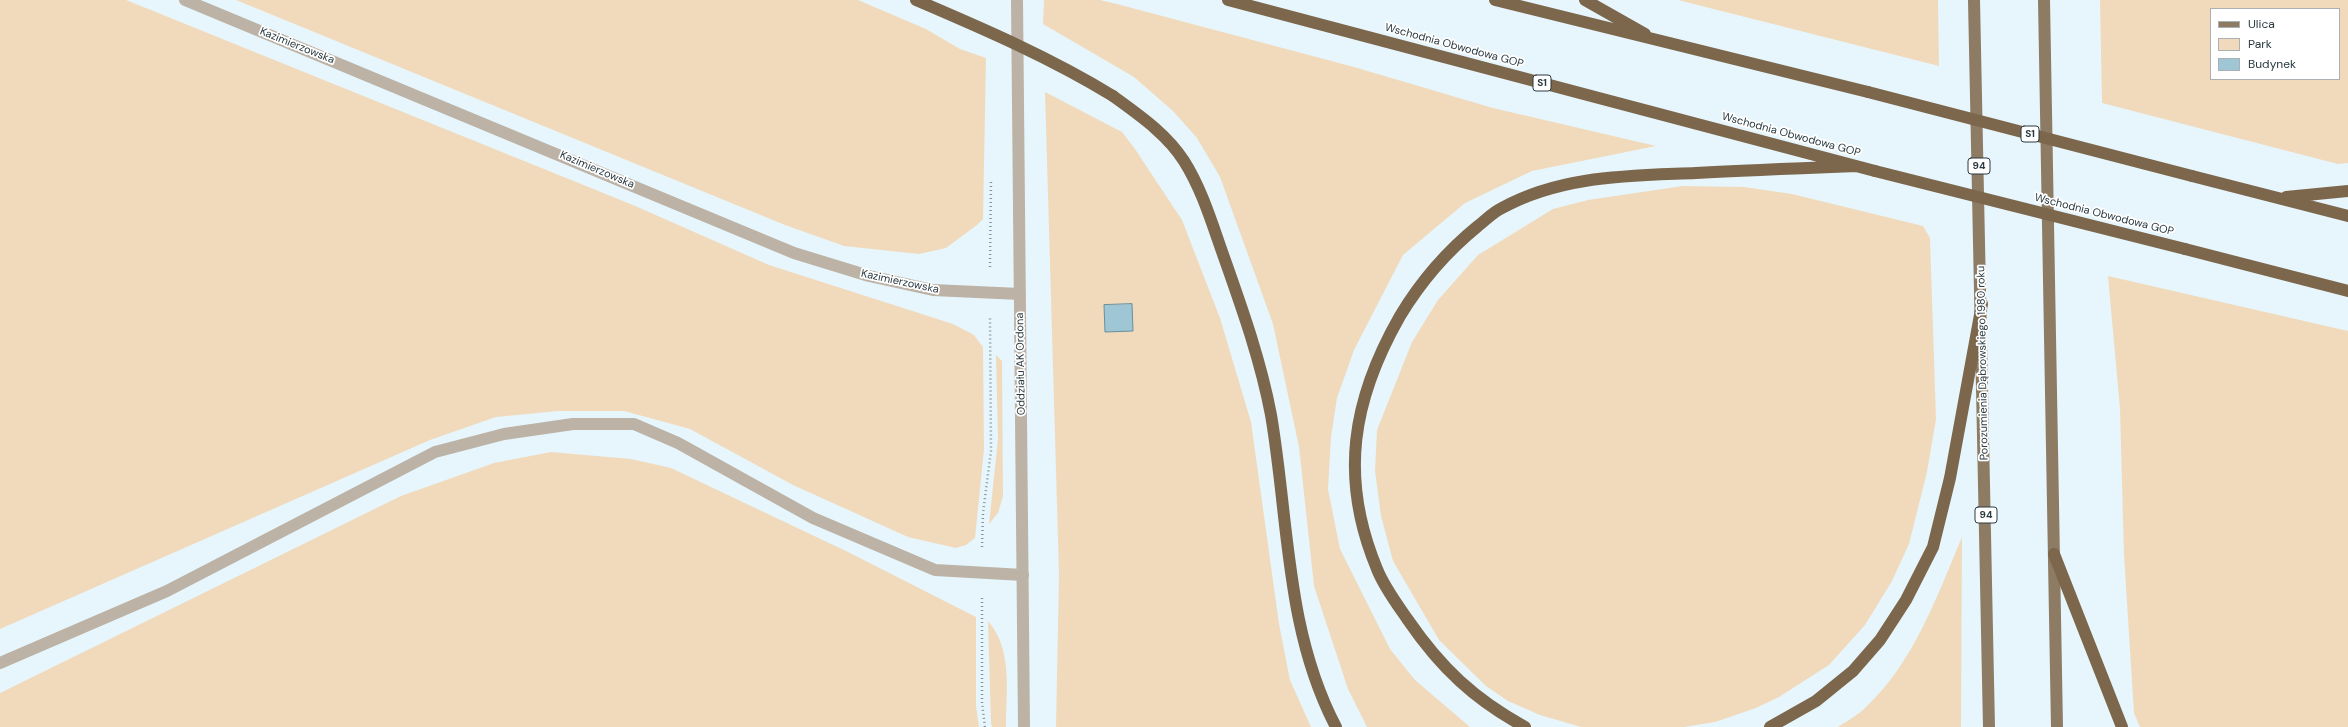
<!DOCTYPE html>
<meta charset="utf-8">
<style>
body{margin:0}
#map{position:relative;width:2348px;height:727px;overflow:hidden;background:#e6f6fc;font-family:"DM Sans",sans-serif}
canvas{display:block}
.legend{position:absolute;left:2210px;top:8px;width:130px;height:72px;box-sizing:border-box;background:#fff;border:1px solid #aab0b3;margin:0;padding:5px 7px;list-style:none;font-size:12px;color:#2a3a40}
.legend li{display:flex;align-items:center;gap:8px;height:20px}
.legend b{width:20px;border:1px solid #aab0b3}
</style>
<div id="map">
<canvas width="2348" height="727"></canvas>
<ul class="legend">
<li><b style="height:5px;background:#8d7b64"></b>Ulica</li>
<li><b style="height:11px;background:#f1dabc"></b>Park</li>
<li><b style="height:11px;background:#9ec6d4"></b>Budynek</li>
</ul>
</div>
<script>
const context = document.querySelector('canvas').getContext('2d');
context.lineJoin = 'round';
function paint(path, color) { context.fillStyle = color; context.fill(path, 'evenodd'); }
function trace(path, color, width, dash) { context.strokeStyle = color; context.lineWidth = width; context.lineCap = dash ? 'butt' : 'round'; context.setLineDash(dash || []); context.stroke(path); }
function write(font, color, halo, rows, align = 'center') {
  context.font = font + ' "DM Sans",sans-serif'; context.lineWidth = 3.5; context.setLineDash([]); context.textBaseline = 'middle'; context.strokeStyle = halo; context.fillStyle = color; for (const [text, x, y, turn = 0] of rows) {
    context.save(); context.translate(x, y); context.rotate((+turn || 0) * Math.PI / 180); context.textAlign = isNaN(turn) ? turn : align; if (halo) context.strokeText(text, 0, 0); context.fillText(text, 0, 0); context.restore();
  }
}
const green = new Path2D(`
 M 0,0 L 126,0 L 633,205 L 769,265 L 953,324 L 974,335 L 983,347 L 984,449 L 975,538 L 966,545 L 956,548 L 908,537 L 793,485 L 690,429 L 624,411 L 558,411 L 496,417 L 430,440 L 0,629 Z
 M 236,0 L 858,0 L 926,29 L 960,49 L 986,58 L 983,219 L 977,225 L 946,248 L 919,254 L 844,246 L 785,225 Z
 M 1044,0 L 1100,0 L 1117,4 L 1354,67 L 1493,108 L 1656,146 L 1532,171 L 1465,203 L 1403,255 L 1354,350 L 1337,398 L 1331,437 L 1328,489 L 1340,549 L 1390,649 L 1415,680 L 1470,727 L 1367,727 L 1348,689 L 1314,586 L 1299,447 L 1273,324 L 1220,177 L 1197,138 L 1173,111 L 1134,77 L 1043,24 Z
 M 1678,0 L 1938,0 L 1939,66 Z
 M 2100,0 L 2348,0 L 2348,163 L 2338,164 L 2102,103 ZM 2211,9 L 2339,9 L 2339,79 L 2211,79 Z
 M 1045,92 L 1122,132 L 1135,149 L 1182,220 L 1220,318 L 1251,422 L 1279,624 L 1290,680 L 1311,727 L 1056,727 L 1059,574 Z
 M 1683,186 L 1744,187 L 1792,194 L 1923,226 L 1930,238 L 1936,419 L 1927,472 L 1909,544 L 1892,581 L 1865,625 L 1829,665 L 1779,697 L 1756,708 L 1715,722 L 1684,727 L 1581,727 L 1540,715 L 1508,701 L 1486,686 L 1439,640 L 1393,561 L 1381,516 L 1375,471 L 1377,430 L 1412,342 L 1438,300 L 1478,255 L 1553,209 L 1588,200 Z
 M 2108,276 L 2348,331 L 2348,727 L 2140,727 L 2134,713 L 2124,555 L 2120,409 Z
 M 996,355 L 1002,361 L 1003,496 L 998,513 L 989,524 L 998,439 Z
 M 551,452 L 631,459 L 671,468 L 848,552 L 976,617 L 976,706 L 979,727 L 0,727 L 0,693 L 401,496 L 494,463 Z
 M 1962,537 L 1961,727 L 1838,727 C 1847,721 1858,715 1866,707 C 1914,662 1937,596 1962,537 Z
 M 988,621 C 1013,649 1006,693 1006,727 L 992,727 L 991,723 Z`);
const building = new Path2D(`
 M 1132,304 L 1133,331 L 1105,332 L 1104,305 Z`);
const path = new Path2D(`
 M 990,267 L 991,180
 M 982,547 L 983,513 L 991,451 L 990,318
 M 982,598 L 982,703 L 985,727`);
const service = new Path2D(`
 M 0,663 L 167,591 L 435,452 L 504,434 L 573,424 L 634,424 L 678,443 L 813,518 L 935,570 L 1023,575`);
const tertiary = new Path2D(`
 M 185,0 L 794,253 L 869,276 L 933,290 L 1020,294
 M 1017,0 L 1024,727`);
const primary = new Path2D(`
 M 1974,0 L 1989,727
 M 2044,0 L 2057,727`);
const motorway = new Path2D(`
 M 1228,0 L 1875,171
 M 1495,0 L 1868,92
 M 1585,0 L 1645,34
 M 1113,96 C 1139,115 1167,134 1184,161 C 1203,191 1213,227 1225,260 C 1243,311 1261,362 1271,415 C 1289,520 1285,630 1336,727
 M 2192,176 L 2348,216
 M 2286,197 L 2348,191
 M 2185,249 L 2348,291
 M 2054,554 L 2122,727
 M 1525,727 C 1474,699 1441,668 1408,620 C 1397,604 1384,587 1377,569 C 1339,478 1352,400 1400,316 C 1421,281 1446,252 1478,226 C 1486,220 1493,212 1502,208 C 1562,175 1629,176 1696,173 C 1749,170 1803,168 1856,166
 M 1770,727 L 1816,701 L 1853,671 L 1880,640 L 1906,600 L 1933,547 L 1950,478 L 1982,304`);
const motorwayBridge = new Path2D(`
 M 916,0 C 984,29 1051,58 1113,96
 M 1868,92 L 2192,176
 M 1875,171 L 2185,249`);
const shields = [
 [1542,83,18],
 [2030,134,18],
 [1979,166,22],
 [1986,515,22]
];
const shieldNames = [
 ["S1",1542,83],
 ["S1",2030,134],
 ["94",1979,166],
 ["94",1986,515]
];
const streetNames = [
 ["Kazimierzowska",297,46,22],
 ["Wschodnia Obwodowa GOP",1454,46,15],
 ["Wschodnia Obwodowa GOP",1791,135,15],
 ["Kazimierzowska",597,170,23],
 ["Wschodnia Obwodowa GOP",2104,215,14],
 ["Kazimierzowska",900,282,12],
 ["Porozumienia Dąbrowskiego 1980 roku",1983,363,-91],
 ["Oddziału AK Ordona",1021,364,-91]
];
paint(green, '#f1dabc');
paint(building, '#9ec6d4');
trace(building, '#698f9d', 1);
trace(path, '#839399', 2.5, [1, 3]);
trace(service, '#bcb2a5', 12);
trace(tertiary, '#bcb2a5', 12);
trace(primary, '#8d7b64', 12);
trace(motorway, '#7c674d', 12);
trace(motorwayBridge, '#7c674d', 12);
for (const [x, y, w] of shields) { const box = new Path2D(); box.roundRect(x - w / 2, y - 8, w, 16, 3); context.fillStyle = '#fff'; context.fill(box); trace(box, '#2a3a40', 1); }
write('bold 10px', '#2a3a40', null, shieldNames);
write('11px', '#2a3a40', '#fff', streetNames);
</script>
